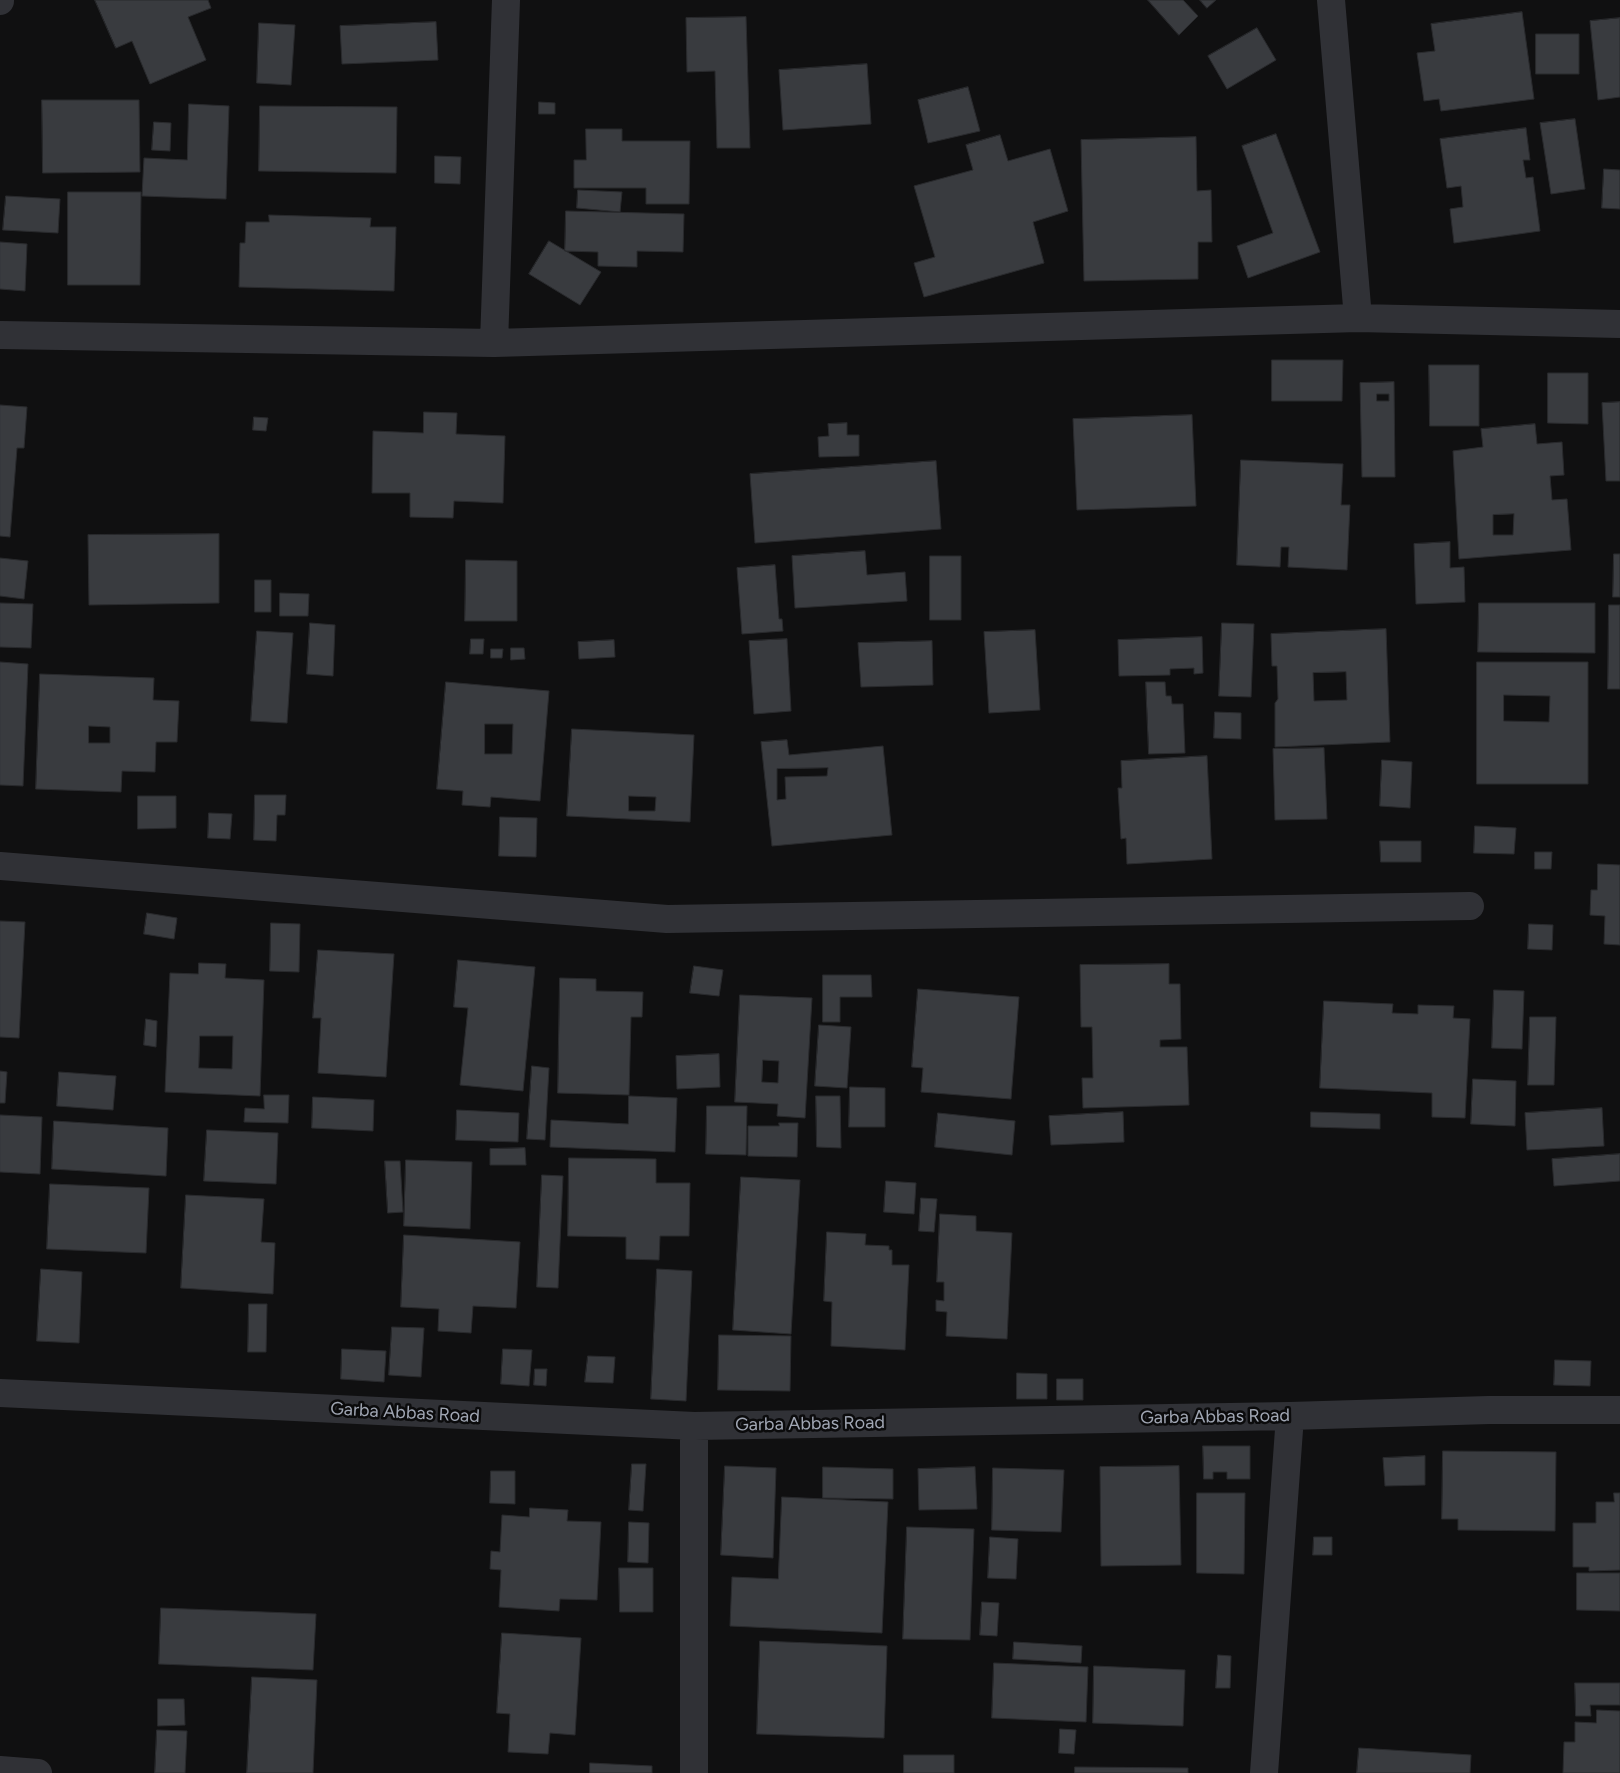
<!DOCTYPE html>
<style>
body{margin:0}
canvas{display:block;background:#101011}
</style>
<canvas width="1620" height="1773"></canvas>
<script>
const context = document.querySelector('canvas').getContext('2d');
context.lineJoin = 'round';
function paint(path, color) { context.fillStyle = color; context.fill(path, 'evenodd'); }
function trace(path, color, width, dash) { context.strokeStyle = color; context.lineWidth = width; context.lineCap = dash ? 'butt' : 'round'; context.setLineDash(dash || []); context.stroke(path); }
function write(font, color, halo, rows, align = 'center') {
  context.font = font + ' Figtree,sans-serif'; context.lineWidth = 5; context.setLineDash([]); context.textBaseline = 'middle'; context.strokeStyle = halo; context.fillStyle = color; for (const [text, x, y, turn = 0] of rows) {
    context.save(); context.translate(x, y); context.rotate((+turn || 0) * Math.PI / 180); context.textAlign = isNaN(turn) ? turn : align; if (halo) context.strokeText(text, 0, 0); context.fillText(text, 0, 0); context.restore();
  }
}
const building = new Path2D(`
 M 95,0 L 208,0 L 211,8 L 188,17 L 206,60 L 150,84 L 132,41 L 116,48 Z
 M 1148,0 L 1183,0 L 1198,16 L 1179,35 Z
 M 1200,0 L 1216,0 L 1207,8 Z
 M 1522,12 L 1534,99 L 1441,111 L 1439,99 L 1424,101 L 1417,53 L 1435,51 L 1431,24 Z
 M 746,17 L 750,148 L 717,148 L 715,71 L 687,72 L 686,18 Z
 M 1620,18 L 1620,97 L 1598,100 L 1590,21 Z
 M 436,22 L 438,60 L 342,64 L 340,26 Z
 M 259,23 L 295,25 L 291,85 L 257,83 Z
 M 1257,28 L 1276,60 L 1227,89 L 1208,56 Z
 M 1536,34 L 1579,34 L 1579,74 L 1536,74 Z
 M 867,64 L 871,124 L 783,130 L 779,70 Z
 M 968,87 L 980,131 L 928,143 L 918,100 Z
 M 42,100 L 139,100 L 140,172 L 43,173 Z
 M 539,102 L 555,103 L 555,114 L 539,114 Z
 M 189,104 L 229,106 L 226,199 L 142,196 L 144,158 L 187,160 Z
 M 260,106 L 397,107 L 396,173 L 259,171 Z
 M 1575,119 L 1585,189 L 1551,194 L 1540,123 Z
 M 154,122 L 171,123 L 170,151 L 152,150 Z
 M 1526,128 L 1530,160 L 1523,160 L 1526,178 L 1533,177 L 1540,231 L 1454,243 L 1450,209 L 1463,207 L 1461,186 L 1447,188 L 1440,139 Z
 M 586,129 L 622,129 L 622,141 L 690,141 L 689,204 L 646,204 L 646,188 L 574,188 L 574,160 L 586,160 Z
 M 1276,134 L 1320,252 L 1248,278 L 1237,246 L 1273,233 L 1242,146 Z
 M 1000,135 L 1008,161 L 1050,149 L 1068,211 L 1033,222 L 1044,263 L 924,297 L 914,263 L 935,257 L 914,186 L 973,170 L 966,145 Z
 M 1196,137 L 1197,191 L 1211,190 L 1212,242 L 1198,242 L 1198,279 L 1084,281 L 1081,140 Z
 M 435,156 L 461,157 L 460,184 L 435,183 Z
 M 1604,169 L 1620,170 L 1620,209 L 1602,208 Z
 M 578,190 L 622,192 L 620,212 L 577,208 Z
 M 68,192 L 141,192 L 140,285 L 68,285 Z
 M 6,196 L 60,199 L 58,233 L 3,230 Z
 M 566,211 L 684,214 L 683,252 L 637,251 L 637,267 L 598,266 L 598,252 L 565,251 Z
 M 269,215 L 371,218 L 370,227 L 396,227 L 394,291 L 239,287 L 240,243 L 245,243 L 246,222 L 269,222 Z
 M 549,241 L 601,272 L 580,305 L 529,274 Z
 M 0,242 L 27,244 L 25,291 L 0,289 Z
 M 1272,360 L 1343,360 L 1342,401 L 1272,401 Z
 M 1429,365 L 1479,365 L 1479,426 L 1430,426 Z
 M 1548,373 L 1588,373 L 1588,424 L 1548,423 Z
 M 1394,382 L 1395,477 L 1362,477 L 1360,383 ZM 1377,394 L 1389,394 L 1389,401 L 1377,401 Z
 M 1620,402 L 1620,481 L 1606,481 L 1602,403 Z
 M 0,405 L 27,407 L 24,448 L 17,448 L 10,537 L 0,536 Z
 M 424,412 L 457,413 L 456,434 L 505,436 L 503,503 L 454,501 L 453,518 L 410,517 L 410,493 L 372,493 L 373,431 L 423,433 Z
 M 1192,415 L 1196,506 L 1077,510 L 1073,419 Z
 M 254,417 L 268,418 L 266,431 L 253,430 Z
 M 847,423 L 847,435 L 859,435 L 859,456 L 819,457 L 818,437 L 829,436 L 828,424 Z
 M 1535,424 L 1537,444 L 1562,442 L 1564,475 L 1550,476 L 1552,500 L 1567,499 L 1571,550 L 1459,559 L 1453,451 L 1483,447 L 1481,429 ZM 1514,514 L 1513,535 L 1493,535 L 1493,515 Z
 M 1241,460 L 1343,464 L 1341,505 L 1350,505 L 1347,570 L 1288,567 L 1289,547 L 1281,547 L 1280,567 L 1237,565 Z
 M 936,461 L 941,529 L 755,543 L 750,474 Z
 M 219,534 L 219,603 L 89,605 L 88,535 Z
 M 1450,542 L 1450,568 L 1464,567 L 1465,602 L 1416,604 L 1414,544 Z
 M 865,551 L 867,575 L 905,572 L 907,601 L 795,608 L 792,556 Z
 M 1614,554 L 1620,554 L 1620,597 L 1613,597 Z
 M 930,556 L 961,556 L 961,620 L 930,620 Z
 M 0,558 L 28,561 L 24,599 L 0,596 Z
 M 466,560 L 517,561 L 517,621 L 465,621 Z
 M 775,565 L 779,619 L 782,619 L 783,631 L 742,634 L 737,568 Z
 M 255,580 L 271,580 L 271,612 L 255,612 Z
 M 280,593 L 309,594 L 308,616 L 280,616 Z
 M 0,603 L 33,604 L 31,648 L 0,647 Z
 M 1479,603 L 1595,603 L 1595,653 L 1478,652 Z
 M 1609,605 L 1620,605 L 1620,689 L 1608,689 Z
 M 310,623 L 335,625 L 333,676 L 307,674 Z
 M 1222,623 L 1254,624 L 1251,697 L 1219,696 Z
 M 1386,629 L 1390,742 L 1275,747 L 1275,703 L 1278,699 L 1277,666 L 1272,666 L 1271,634 ZM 1346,672 L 1347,700 L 1314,701 L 1313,673 Z
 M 1035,630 L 1040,710 L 989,713 L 984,632 Z
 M 257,631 L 293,633 L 287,723 L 251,721 Z
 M 1202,637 L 1203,673 L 1194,674 L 1194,668 L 1170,669 L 1170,675 L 1119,676 L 1118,640 Z
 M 471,639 L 484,639 L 483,654 L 470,654 Z
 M 787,639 L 791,711 L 754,714 L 749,641 Z
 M 614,640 L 615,657 L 579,659 L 578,642 Z
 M 932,641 L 933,685 L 861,687 L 858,643 Z
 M 511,648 L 524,648 L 525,659 L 511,660 Z
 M 491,649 L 503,649 L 502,658 L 491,658 Z
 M 0,662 L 28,664 L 23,786 L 0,785 Z
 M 1477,662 L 1588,662 L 1588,784 L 1477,784 ZM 1504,695 L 1550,696 L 1549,722 L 1504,721 Z
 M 40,674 L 154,678 L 153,700 L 179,701 L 177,742 L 156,742 L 155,772 L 122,771 L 121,792 L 36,789 ZM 89,726 L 110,727 L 110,743 L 89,743 Z
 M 446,682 L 549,691 L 540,801 L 491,797 L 490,807 L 462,805 L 463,791 L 437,789 ZM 485,724 L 513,724 L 512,754 L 485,754 Z
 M 1146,682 L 1165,682 L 1166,696 L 1171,696 L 1172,704 L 1183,704 L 1185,753 L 1149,754 Z
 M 1215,712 L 1241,713 L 1241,739 L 1214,738 Z
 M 572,729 L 694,735 L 690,822 L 567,816 ZM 629,796 L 656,797 L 655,811 L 629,811 Z
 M 787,740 L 789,755 L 883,746 L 892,835 L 772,846 L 761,742 ZM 828,768 L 827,776 L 785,777 L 786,799 L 777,800 L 777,769 Z
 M 1324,748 L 1327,819 L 1275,820 L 1273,749 Z
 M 1207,756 L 1212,859 L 1127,864 L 1126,838 L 1121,839 L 1118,788 L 1122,788 L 1121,761 Z
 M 1382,760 L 1412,762 L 1410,808 L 1380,806 Z
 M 255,795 L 286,795 L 285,815 L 277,815 L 276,841 L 254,840 Z
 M 138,796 L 176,796 L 176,828 L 138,829 Z
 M 209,813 L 232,814 L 230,839 L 208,838 Z
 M 500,817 L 537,818 L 536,857 L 499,856 Z
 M 1475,826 L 1516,828 L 1514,854 L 1474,853 Z
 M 1380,841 L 1421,841 L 1421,862 L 1381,862 Z
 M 1535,852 L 1552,852 L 1551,869 L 1535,869 Z
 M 1598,864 L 1620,865 L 1620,945 L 1604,944 L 1605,916 L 1590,915 L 1591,890 L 1597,890 Z
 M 147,913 L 177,918 L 174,939 L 144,934 Z
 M 0,921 L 25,922 L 19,1038 L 0,1037 Z
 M 271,923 L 300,924 L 299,972 L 270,971 Z
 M 1529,924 L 1553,925 L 1552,950 L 1528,949 Z
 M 318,950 L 394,954 L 386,1077 L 318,1073 L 321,1018 L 313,1018 Z
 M 458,960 L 535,967 L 523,1091 L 460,1085 L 468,1008 L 454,1007 Z
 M 199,963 L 226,964 L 225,978 L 264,980 L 260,1096 L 165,1092 L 170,973 L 198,974 ZM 200,1036 L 233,1036 L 232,1069 L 199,1068 Z
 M 1169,964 L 1169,984 L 1180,984 L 1181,1039 L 1160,1040 L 1160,1047 L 1187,1047 L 1189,1105 L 1083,1108 L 1082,1078 L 1093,1078 L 1092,1027 L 1081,1027 L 1080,965 Z
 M 694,966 L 723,970 L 719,996 L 690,993 Z
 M 823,975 L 871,975 L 872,997 L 840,997 L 840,1022 L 823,1022 Z
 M 560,978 L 596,979 L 596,991 L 643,992 L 642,1017 L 631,1017 L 629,1095 L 558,1093 Z
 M 918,989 L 1019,997 L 1011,1099 L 921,1092 L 923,1068 L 912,1067 Z
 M 1494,990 L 1524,991 L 1522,1049 L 1492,1048 Z
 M 740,995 L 812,998 L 805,1118 L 777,1116 L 778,1104 L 735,1102 ZM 763,1060 L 779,1061 L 778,1083 L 762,1082 Z
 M 1324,1001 L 1393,1004 L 1392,1013 L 1418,1014 L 1418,1005 L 1454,1006 L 1453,1018 L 1470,1019 L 1465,1118 L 1432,1117 L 1432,1093 L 1320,1088 Z
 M 1530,1017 L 1556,1017 L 1554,1085 L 1528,1085 Z
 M 146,1019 L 157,1021 L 156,1047 L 144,1045 Z
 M 819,1025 L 851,1027 L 847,1088 L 815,1086 Z
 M 719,1054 L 720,1087 L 677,1089 L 676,1056 Z
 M 532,1066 L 549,1068 L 545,1140 L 527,1139 Z
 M 0,1071 L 7,1072 L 5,1103 L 0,1103 Z
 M 59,1072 L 116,1076 L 113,1110 L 57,1106 Z
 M 1473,1079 L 1516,1081 L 1515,1126 L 1471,1124 Z
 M 850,1087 L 885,1088 L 885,1127 L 849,1127 Z
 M 264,1095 L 289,1095 L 288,1123 L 244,1122 L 245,1108 L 264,1109 Z
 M 629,1096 L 677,1098 L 675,1152 L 550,1147 L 551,1120 L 628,1124 Z
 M 816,1096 L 840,1096 L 841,1148 L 817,1147 Z
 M 313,1097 L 374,1100 L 373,1131 L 312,1128 Z
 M 707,1106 L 747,1106 L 746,1155 L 706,1154 Z
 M 1602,1108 L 1604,1146 L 1527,1150 L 1525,1113 Z
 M 457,1110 L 519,1113 L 518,1142 L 456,1140 Z
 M 1123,1112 L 1124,1142 L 1051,1145 L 1049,1116 Z
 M 1311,1112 L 1380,1114 L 1380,1129 L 1311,1127 Z
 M 938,1113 L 1015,1121 L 1012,1155 L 935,1147 Z
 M 0,1115 L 42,1117 L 40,1174 L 0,1172 Z
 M 54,1121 L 168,1128 L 166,1176 L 52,1169 Z
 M 779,1123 L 798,1123 L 797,1157 L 748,1156 L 748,1126 L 779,1126 Z
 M 207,1130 L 278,1133 L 276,1184 L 204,1181 Z
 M 525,1148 L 526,1165 L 490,1165 L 490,1149 Z
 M 1620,1154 L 1620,1181 L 1554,1186 L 1552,1159 Z
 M 569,1158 L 656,1159 L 656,1183 L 690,1183 L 689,1236 L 660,1236 L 659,1260 L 626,1259 L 626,1237 L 568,1236 Z
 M 406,1160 L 472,1162 L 470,1229 L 404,1226 Z
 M 385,1161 L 400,1161 L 403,1212 L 388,1213 Z
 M 542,1175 L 563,1176 L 558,1288 L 537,1287 Z
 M 741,1177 L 800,1180 L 791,1334 L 733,1330 Z
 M 886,1181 L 916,1183 L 914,1214 L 884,1212 Z
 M 50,1184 L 149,1188 L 146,1253 L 47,1249 Z
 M 186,1195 L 264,1199 L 261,1242 L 275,1243 L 273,1294 L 181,1288 Z
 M 921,1198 L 937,1199 L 934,1232 L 919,1231 Z
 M 940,1214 L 976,1216 L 976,1231 L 1012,1233 L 1007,1339 L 946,1336 L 947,1312 L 936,1311 L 936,1300 L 944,1301 L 944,1282 L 937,1282 Z
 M 827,1232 L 866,1234 L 865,1245 L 889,1246 L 889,1250 L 892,1250 L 892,1265 L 909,1265 L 905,1350 L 831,1346 L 832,1302 L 824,1301 Z
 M 404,1235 L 520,1242 L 516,1308 L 473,1306 L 471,1333 L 438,1331 L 439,1309 L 401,1307 Z
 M 41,1269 L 82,1272 L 79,1343 L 37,1341 Z
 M 657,1269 L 692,1271 L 686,1401 L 651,1399 Z
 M 249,1304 L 267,1304 L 266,1352 L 248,1352 Z
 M 392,1327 L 424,1328 L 421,1377 L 389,1375 Z
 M 719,1335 L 791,1336 L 790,1391 L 718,1390 Z
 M 342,1349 L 386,1351 L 384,1382 L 341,1379 Z
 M 503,1349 L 532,1350 L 529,1386 L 501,1384 Z
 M 588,1356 L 615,1357 L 613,1383 L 585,1382 Z
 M 1555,1360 L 1591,1361 L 1590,1386 L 1554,1385 Z
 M 535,1369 L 547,1369 L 546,1386 L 534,1385 Z
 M 1017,1373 L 1047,1374 L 1047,1399 L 1017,1399 Z
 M 1057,1379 L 1083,1379 L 1083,1400 L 1057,1400 Z
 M 1203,1446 L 1250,1446 L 1250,1479 L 1227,1479 L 1227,1472 L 1213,1472 L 1213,1479 L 1204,1479 Z
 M 1443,1451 L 1556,1452 L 1555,1531 L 1458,1530 L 1458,1519 L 1442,1519 Z
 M 1425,1456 L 1425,1485 L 1385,1486 L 1383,1458 Z
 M 632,1464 L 646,1464 L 643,1511 L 629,1510 Z
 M 725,1466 L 776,1468 L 773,1558 L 721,1555 Z
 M 1179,1466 L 1181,1565 L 1101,1566 L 1100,1467 Z
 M 823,1467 L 893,1469 L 893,1499 L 823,1498 Z
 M 975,1467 L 977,1509 L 919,1510 L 918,1469 Z
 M 993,1468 L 1064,1470 L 1061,1532 L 992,1530 Z
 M 491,1471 L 515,1471 L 515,1504 L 490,1503 Z
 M 1197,1493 L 1245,1493 L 1244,1574 L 1197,1573 Z
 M 1614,1493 L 1620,1493 L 1620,1570 L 1589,1571 L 1589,1567 L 1573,1567 L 1573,1523 L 1596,1523 L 1596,1502 L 1614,1502 Z
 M 782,1497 L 888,1502 L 882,1633 L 730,1626 L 732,1577 L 778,1579 Z
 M 530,1508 L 568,1510 L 567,1521 L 601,1522 L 597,1600 L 560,1599 L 559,1611 L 499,1607 L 501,1570 L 490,1569 L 491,1551 L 500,1552 L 502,1515 L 529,1517 Z
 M 629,1522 L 649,1523 L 648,1563 L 628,1562 Z
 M 907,1527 L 974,1529 L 970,1640 L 903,1639 Z
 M 990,1537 L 1018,1539 L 1016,1579 L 988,1578 Z
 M 1314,1537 L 1332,1537 L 1332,1555 L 1313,1555 Z
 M 619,1568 L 653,1568 L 653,1612 L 620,1612 Z
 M 1577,1573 L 1620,1573 L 1620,1611 L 1577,1610 Z
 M 982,1602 L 999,1603 L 997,1636 L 980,1635 Z
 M 161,1608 L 316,1614 L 313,1670 L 159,1664 Z
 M 502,1633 L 581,1638 L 575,1735 L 550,1733 L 548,1754 L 508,1752 L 510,1714 L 497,1713 Z
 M 760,1641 L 887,1646 L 884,1738 L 757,1734 Z
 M 1014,1642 L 1082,1646 L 1081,1663 L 1013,1659 Z
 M 1218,1655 L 1231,1656 L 1230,1688 L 1216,1688 Z
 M 994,1663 L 1088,1667 L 1086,1722 L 992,1718 Z
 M 1094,1666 L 1185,1670 L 1183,1726 L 1093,1723 Z
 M 252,1677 L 317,1680 L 313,1773 L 247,1773 Z
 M 1575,1683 L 1620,1683 L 1620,1705 L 1590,1705 L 1591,1716 L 1576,1716 Z
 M 158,1699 L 184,1699 L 185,1725 L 158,1726 Z
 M 1597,1710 L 1620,1711 L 1620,1773 L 1563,1773 L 1564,1742 L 1575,1742 L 1575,1722 L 1596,1723 Z
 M 1060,1729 L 1076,1730 L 1074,1754 L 1059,1753 Z
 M 157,1730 L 187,1731 L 185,1773 L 155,1773 Z
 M 1359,1748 L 1471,1755 L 1470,1773 L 1357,1773 Z
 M 904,1755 L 954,1755 L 954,1773 L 904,1773 Z
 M 590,1763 L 652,1766 L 652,1773 L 590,1773 Z
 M 1075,1767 L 1188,1768 L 1188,1773 L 1075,1773 Z`);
const street = new Path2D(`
 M 1331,0 L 1358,318
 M 0,1 L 0,0
 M 0,335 L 494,343 L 1358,318 L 1620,324
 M 494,343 L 506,0
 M 0,866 L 667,919 L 1470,906
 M 0,1393 L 694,1426 L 1290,1416 L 1489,1410 L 1620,1410
 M 694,1426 L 694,1773
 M 0,1770 L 38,1773
 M 1264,1773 L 1290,1416`);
const streetNames = [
 ["Garba Abbas Road",405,1413,3],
 ["Garba Abbas Road",1215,1417,-1],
 ["Garba Abbas Road",810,1424,-1]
];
paint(building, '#393b3f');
trace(building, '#292a2d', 1);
trace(street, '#303136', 28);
write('18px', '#a0a6b3', '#0b0b0c', streetNames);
</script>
